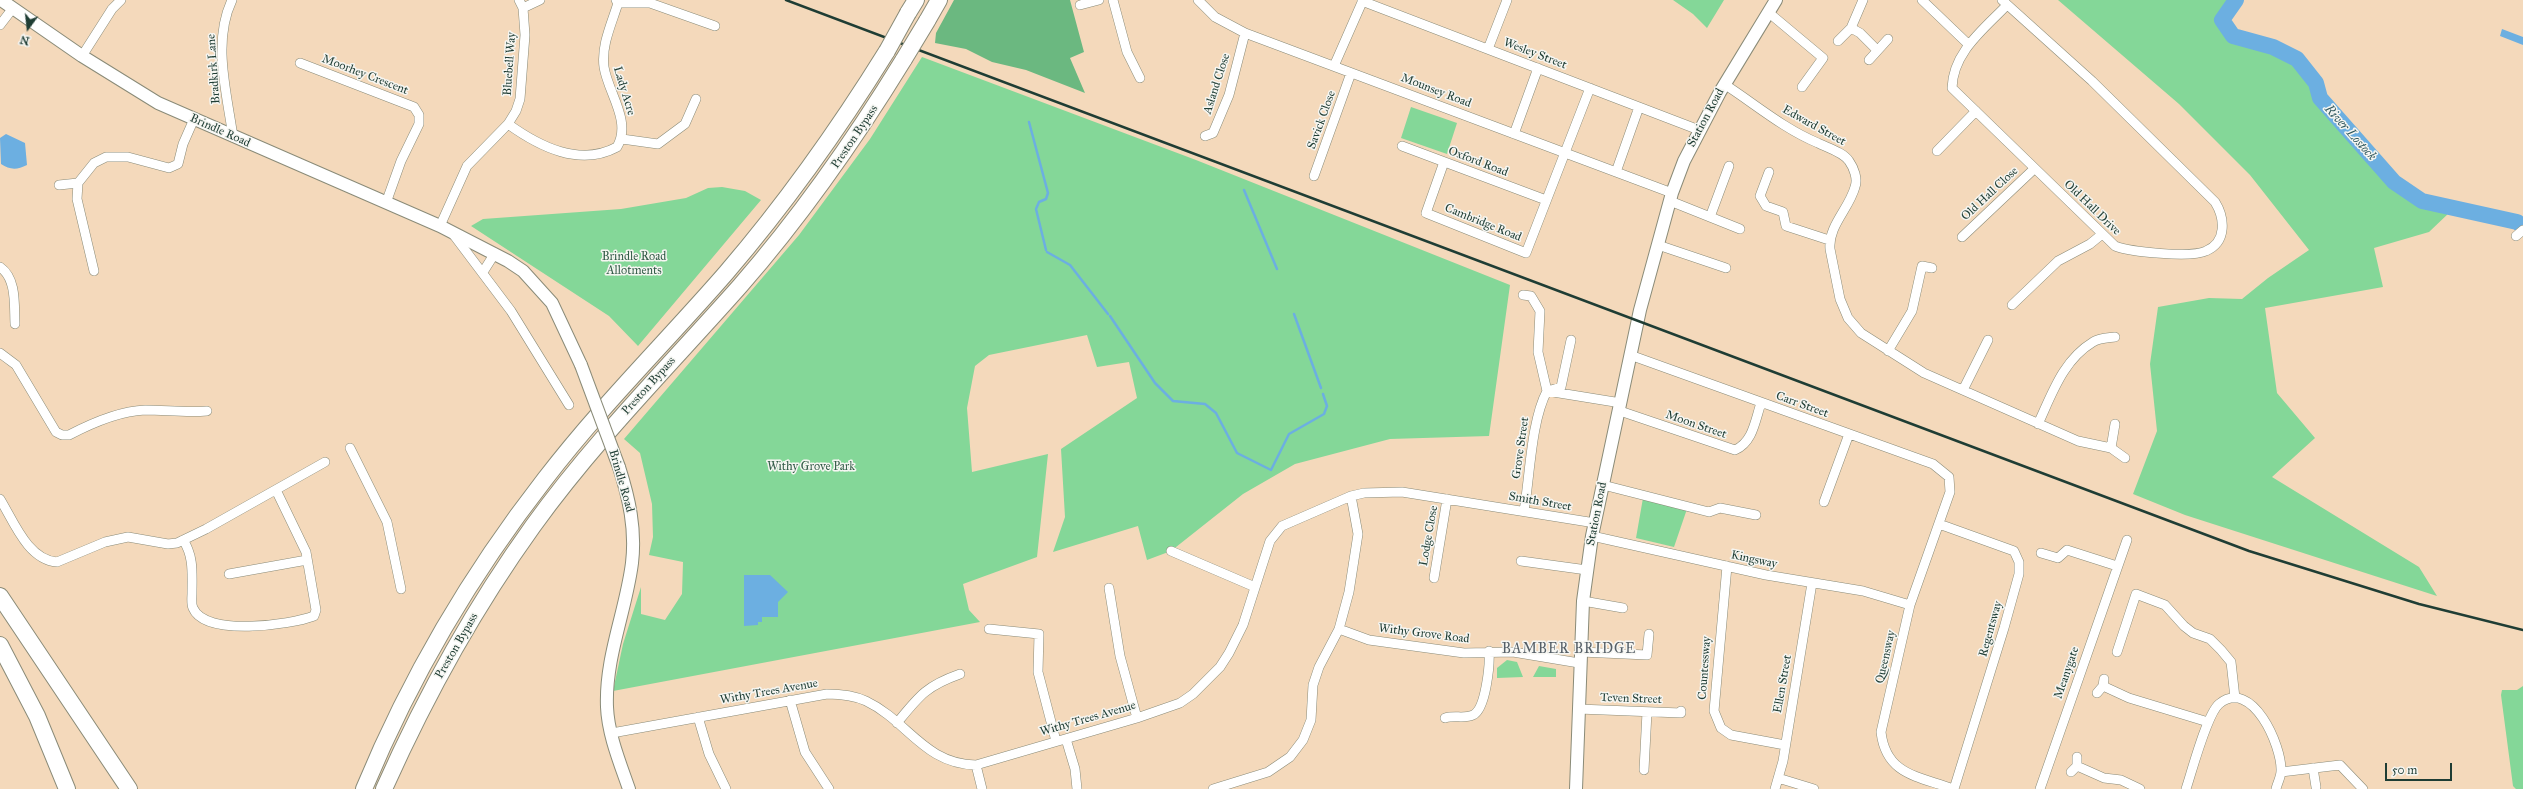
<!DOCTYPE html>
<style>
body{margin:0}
#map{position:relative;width:2523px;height:789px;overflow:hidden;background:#f4d9bb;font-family:"IM FELL Great Primer",serif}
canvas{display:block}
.north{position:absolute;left:8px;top:8px;width:40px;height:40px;-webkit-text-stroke:3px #f6f6f2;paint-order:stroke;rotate:195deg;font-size:11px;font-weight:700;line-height:16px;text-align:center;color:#1f3d34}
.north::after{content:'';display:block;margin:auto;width:14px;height:18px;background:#1f3d34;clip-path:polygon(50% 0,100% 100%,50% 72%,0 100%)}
.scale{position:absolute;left:2385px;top:763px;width:67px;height:18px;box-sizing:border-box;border:2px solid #1f3d34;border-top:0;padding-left:5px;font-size:12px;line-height:14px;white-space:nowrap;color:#1f3d34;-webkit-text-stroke:3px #f6f6f2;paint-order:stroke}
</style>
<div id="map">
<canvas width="2523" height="789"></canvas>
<div class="north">N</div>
<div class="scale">50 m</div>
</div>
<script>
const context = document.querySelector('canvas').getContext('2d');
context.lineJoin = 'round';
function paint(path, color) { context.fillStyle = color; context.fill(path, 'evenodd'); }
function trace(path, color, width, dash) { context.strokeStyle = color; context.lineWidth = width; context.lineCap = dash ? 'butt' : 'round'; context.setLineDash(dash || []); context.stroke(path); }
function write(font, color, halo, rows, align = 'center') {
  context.font = font + ' "IM FELL Great Primer",serif'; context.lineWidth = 3; context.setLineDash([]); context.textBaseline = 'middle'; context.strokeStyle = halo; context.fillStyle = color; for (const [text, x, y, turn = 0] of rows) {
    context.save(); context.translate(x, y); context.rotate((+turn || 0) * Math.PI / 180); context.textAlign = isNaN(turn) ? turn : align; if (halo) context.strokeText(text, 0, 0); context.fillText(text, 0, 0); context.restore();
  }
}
const green = new Path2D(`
 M 1673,0 L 1724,0 L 1707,28 L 1693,14 Z
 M 2058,0 L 2234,0 L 2222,20 L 2233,36 L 2273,47 L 2297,59 L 2316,83 L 2320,98 L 2394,182 L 2422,201 L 2450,212 L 2429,232 L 2374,248 L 2383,287 L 2265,308 L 2277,393 L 2315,438 L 2272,477 L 2419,567 L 2437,596 L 2185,515 L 2133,494 L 2157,431 L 2150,364 L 2158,307 L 2209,298 L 2242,299 L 2268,278 L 2309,250 L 2250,175 L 2179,104 Z
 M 922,57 L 1196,160 L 1510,285 L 1489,436 L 1390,439 L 1295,464 L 1243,494 L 1171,551 L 1147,560 L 1138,526 L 1053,552 L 1065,517 L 1061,449 L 1137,398 L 1129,362 L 1097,367 L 1087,335 L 989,355 L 975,366 L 967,408 L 972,472 L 1048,454 L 1037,557 L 963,584 L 969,610 L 980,622 L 613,691 L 623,644 L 641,587 L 641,614 L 665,620 L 682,594 L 683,562 L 649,555 L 653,537 L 652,504 L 640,453 L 624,439 L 799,235 L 870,139 Z
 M 1411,107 L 1457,123 L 1447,154 L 1401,138 Z
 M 722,187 L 745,191 L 761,200 L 638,346 L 609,316 L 471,226 L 483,219 L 621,209 L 686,198 L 708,188 Z
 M 1643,498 L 1687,509 L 1674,547 L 1636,538 Z
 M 1507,660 L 1517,662 L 1523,677 L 1497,678 L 1497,668 Z
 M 1539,666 L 1556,669 L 1556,677 L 1533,677 Z
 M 2523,686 L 2523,789 L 2516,789 L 2513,786 L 2501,695 L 2502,690 L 2517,690 Z`);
const forest = new Path2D(`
 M 954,0 L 1070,0 L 1084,52 L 1070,58 L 1085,93 L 1026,70 L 992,62 L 966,49 L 935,43 L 936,33 Z`);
const water = new Path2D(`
 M 2502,29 L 2523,37 L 2523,45 L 2500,36 Z
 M 6,134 L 25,143 L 27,165 C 17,170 10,170 1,164 L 0,138 Z
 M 744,575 L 770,575 L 788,592 L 778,602 L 778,617 L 762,617 L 762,622 L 758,622 L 758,625 L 744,626 Z`);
const stream = new Path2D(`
 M 1029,122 L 1048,193 L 1046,199 L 1039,202 L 1036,209 L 1046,250
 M 1244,190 L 1277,269
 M 1047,252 L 1070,265 L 1108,314
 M 1294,314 L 1321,388
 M 1110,316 L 1155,383 L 1173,401 L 1205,404 L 1216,413 L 1237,453 L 1271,470 L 1289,434 L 1324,414 L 1327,406 L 1323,394`);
const river = new Path2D(`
 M 2236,0 L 2222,20 L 2233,36 L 2273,47 L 2297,59 L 2316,83 L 2320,98 L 2394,182 L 2422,201 L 2517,222 L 2523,226`);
const street = new Path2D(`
 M 232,0 C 212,42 227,93 233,137
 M 616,0 L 618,3 L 650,3 L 715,26
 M 1113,0 L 1127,52 L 1140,78
 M 1198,0 L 1215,17 L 1245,33 L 1672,193
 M 1922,0 L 1968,44
 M 2002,0 L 2092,81 L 2215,202 C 2225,218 2227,242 2206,251 C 2191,258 2130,252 2115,246 L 1952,88 C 1953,52 1984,29 2007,5
 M 1362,1 L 1699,130
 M 1080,5 L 1099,0
 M 523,8 L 540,0
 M 1768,12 L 1823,58 L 1802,87
 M 0,25 L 13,8
 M 1851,28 L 1860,33 L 1877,50
 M 1838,41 L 1851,28 L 1863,0
 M 1488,49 L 1507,0
 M 82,56 L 112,9 L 121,0
 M 1869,60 L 1888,39
 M 300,63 L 414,107 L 419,115 L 419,124 L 401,161 L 386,203
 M 1334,66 L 1363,0
 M 1724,84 C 1755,104 1784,129 1818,143 C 1828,148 1843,152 1849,161 C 1854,168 1858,179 1855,187 C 1849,209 1828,226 1830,249 L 1840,299 L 1848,318 L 1861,333 L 1924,373 L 2078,441 L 2111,448 L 2125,458
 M 508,124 C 540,147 580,167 617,147 C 632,121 608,93 604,67 C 601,45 612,23 618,3
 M 1514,134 L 1538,68
 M 1205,136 L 1213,133 L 1229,95 L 1245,33
 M 622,139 L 658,144 L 685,124 L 696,99
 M 1402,146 L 1546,200
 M 1937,151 L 1976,111
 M 1444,162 L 1426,213 L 1526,253 L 1590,88
 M 1616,172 L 1639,107
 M 1769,172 L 1760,196 L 1766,206 L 1783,212 L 1786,226 L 1829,240
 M 1314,176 L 1351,73
 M 59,185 L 78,183
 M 1670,201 L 1740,229
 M 1710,217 L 1729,166
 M 440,226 L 467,166 L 508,124 L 516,111 L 520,99 L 525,35 L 523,8 L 519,0
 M 453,234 L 511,311 L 569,405
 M 2516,236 L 2523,230
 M 1962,237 L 2034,169
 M 1658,245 L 1726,268
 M 0,267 C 17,279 14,305 15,324
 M 94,271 L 77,199 L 78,183 L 94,163 L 106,157 L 128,157 L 169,168 L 178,164 L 183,144 L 194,119
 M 483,272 L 495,253
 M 1523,295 L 1531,296 L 1540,311 L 1538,352 L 1547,391
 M 2012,305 L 2058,261 L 2090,244 L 2101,235
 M 1888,351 L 1912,311 L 1922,266 L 1932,268
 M 0,353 L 16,365 L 56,432 L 62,435 L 69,435 C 92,423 119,411 145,410 C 166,410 186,413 207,411
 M 1630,355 L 1933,464 L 1949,477 L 1950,492 L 1910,605 L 1881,732 C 1886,775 1918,776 1953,789
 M 1551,390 L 1561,387 L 1571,340
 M 1963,390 L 1988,340
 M 1547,391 L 1621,403
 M 1620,411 L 1735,450 C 1753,442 1755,421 1761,403
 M 2038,424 C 2052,394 2063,360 2093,342 C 2099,338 2108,338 2115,337
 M 350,448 L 387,522 L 401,589
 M 2111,448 L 2115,424
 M 1603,485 L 1709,512 L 1720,508 L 1756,515
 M 0,499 C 14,522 28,560 57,562 L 105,542 L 128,537 L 168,544 L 177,543 L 206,529 L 325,462
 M 1824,502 L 1849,434
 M 1524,511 C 1530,476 1531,421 1547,391
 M 1939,524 L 2014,551 L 2019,562 L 2019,574 L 2004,628 L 1954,789
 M 1592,536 L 1766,575 L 1863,591 L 1910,605
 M 183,540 C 194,556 192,574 192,593 C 192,597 191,604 193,608 C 205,637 290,625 314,616 L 316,610 L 306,552 L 276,490
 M 1171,551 L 1255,587
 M 2041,553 L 2058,558 L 2067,550 L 2117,566
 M 1521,561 L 1587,570
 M 1727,566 L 1714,711 L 1721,728 L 1731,735 L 1785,745
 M 229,574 L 307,560
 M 1434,578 L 1447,499
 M 1109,588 L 1120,656 L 1137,718
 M 1583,601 L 1623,608
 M 989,629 L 1039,634 L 1038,672 L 1056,741
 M 1339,629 L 1369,640 L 1464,653 L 1513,652 L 1579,663
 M 1581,652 L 1647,655 L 1649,634
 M 2117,652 L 2136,594 L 2165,605 L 2184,626 L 2193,633 L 2210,639 L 2221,650 L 2231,662 L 2235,698
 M 2103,686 L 2129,698 L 2208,722
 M 2097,693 L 2103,686 L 2104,679
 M 790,700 L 805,752 L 829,789
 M 1578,709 L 1681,713 L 1681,711
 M 698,717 L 709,754 L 726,789
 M 1445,718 C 1454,715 1465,719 1473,715 C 1486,709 1490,664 1489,651
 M 897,723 C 919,696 926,686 960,674
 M 612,733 L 827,694 C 841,694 853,695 866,701 C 908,721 924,764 976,765 L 1137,718 L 1180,703 L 1193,694 L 1220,667 L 1229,653 L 1243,625 L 1270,541 L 1282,526 L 1351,496 L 1364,493 L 1402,492 L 1595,523
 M 1066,739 L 1075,769 L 1077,789
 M 976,765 L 982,789
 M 2077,766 L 2104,778 L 2121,780 L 2140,789
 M 2313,768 L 2316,787
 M 1644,770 L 1647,712
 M 2071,772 L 2077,766 L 2077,757
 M 2281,772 L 2340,765 L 2363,789
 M 1778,778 L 1814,789
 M 1213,789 L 1268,772 L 1290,757 L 1303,740 L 1311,720 L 1313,685 L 1319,667 L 1339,629 L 1349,592 L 1358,534 L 1351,496
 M 1775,789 L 1783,761 L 1812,583
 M 2040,789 L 2127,540
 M 2186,789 C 2192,771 2207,714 2219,704 C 2252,677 2282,746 2281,771 C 2281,777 2277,784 2276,789`);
const secondary = new Path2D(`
 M 1,0 L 82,56 L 158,103 L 440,226 L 508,261 L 523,271 L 552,303 L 581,365
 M 619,467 C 629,498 636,529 632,563 C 626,611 605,657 607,707 C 608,734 620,763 629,789
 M 1576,789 L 1583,601 L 1592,536 L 1640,310 L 1672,193 L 1684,161 L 1720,92 L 1776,0`);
const highway = new Path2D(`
 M 908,13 L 916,0
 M 927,21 L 939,0
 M 0,596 L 129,789
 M 0,645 L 37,716 L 67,789
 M 364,789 C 410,678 471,574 545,479 C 601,406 666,342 726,273 C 786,203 838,130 887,51
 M 384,789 C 425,697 474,608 533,526 C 595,440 670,365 740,286 C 802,215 855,139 904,59`);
const rail = new Path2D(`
 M 786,0 L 2249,551 L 2419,604 L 2523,630`);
const secondaryBridge = new Path2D(`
 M 581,365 L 619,467`);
const highwayBridge = new Path2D(`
 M 887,51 L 908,13
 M 904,59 L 927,21`);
const streetNames = [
 ["Wesley Street",1535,54,21],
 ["Bluebell Way",510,64,-86],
 ["Bradkirk Lane",214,69,-94],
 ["Moorhey Crescent",365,75,21],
 ["Asland Close",1217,84,-72],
 ["Lady Acre",624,91,73],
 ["Mounsey Road",1436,91,21],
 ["Station Road",1706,118,-62],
 ["Savick Close",1322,120,-70],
 ["Edward Street",1814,126,29],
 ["Brindle Road",220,131,24],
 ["Preston Bypass",855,137,-56],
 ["Oxford Road",1478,162,21],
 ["Old Hall Close",1990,194,-43],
 ["Old Hall Drive",2092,208,44],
 ["Cambridge Road",1483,223,22],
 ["Preston Bypass",649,386,-48],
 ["Carr Street",1802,405,20],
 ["Moon Street",1696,425,19],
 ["Grove Street",1521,448,-82],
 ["Brindle Road",621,481,74],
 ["Smith Street",1540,502,10],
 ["Station Road",1597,514,-79],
 ["Lodge Close",1429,536,-80],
 ["Kingsway",1754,560,12],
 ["Regentsway",1991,629,-74],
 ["Withy Grove Road",1424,634,7],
 ["Preston Bypass",457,646,-60],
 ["Queensway",1886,657,-77],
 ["Countessway",1705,668,-86],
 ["Meanygate",2067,673,-71],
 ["Ellen Street",1783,684,-80],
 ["Withy Trees Avenue",769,692,-10],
 ["Teven Street",1631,699,2],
 ["Withy Trees Avenue",1088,719,-16]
];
const parkNames = [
 ["Brindle Road",634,257],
 ["Allotments",634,271],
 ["Withy Grove Park",811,467]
];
const waterNames = [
 ["River Lostock",2350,133,48]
];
const quarterNames = [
 ["BAMBER BRIDGE",1569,650]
];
paint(green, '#84d798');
paint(forest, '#6bb880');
paint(water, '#6cafe1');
trace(stream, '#6cafe1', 2.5);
trace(river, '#6cafe1', 16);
trace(street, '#8a8b78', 10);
trace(secondary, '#8a8b78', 14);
trace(highway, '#8a8b78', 18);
trace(street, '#fff', 9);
trace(secondary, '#fff', 12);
trace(highway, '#fff', 16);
trace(rail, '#1f3d34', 2.5);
trace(secondaryBridge, '#8a8b78', 14, []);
trace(highwayBridge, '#8a8b78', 18, []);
trace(secondaryBridge, '#fff', 12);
trace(highwayBridge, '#fff', 16);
write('12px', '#1f3d34', '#f6f6f2', streetNames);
write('12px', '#335c48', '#f6f6f2', parkNames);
write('italic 13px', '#325a5f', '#f6f6f2', waterNames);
context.letterSpacing = '1px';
write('14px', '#555f67', '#f6f6f2', quarterNames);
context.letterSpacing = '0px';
</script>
